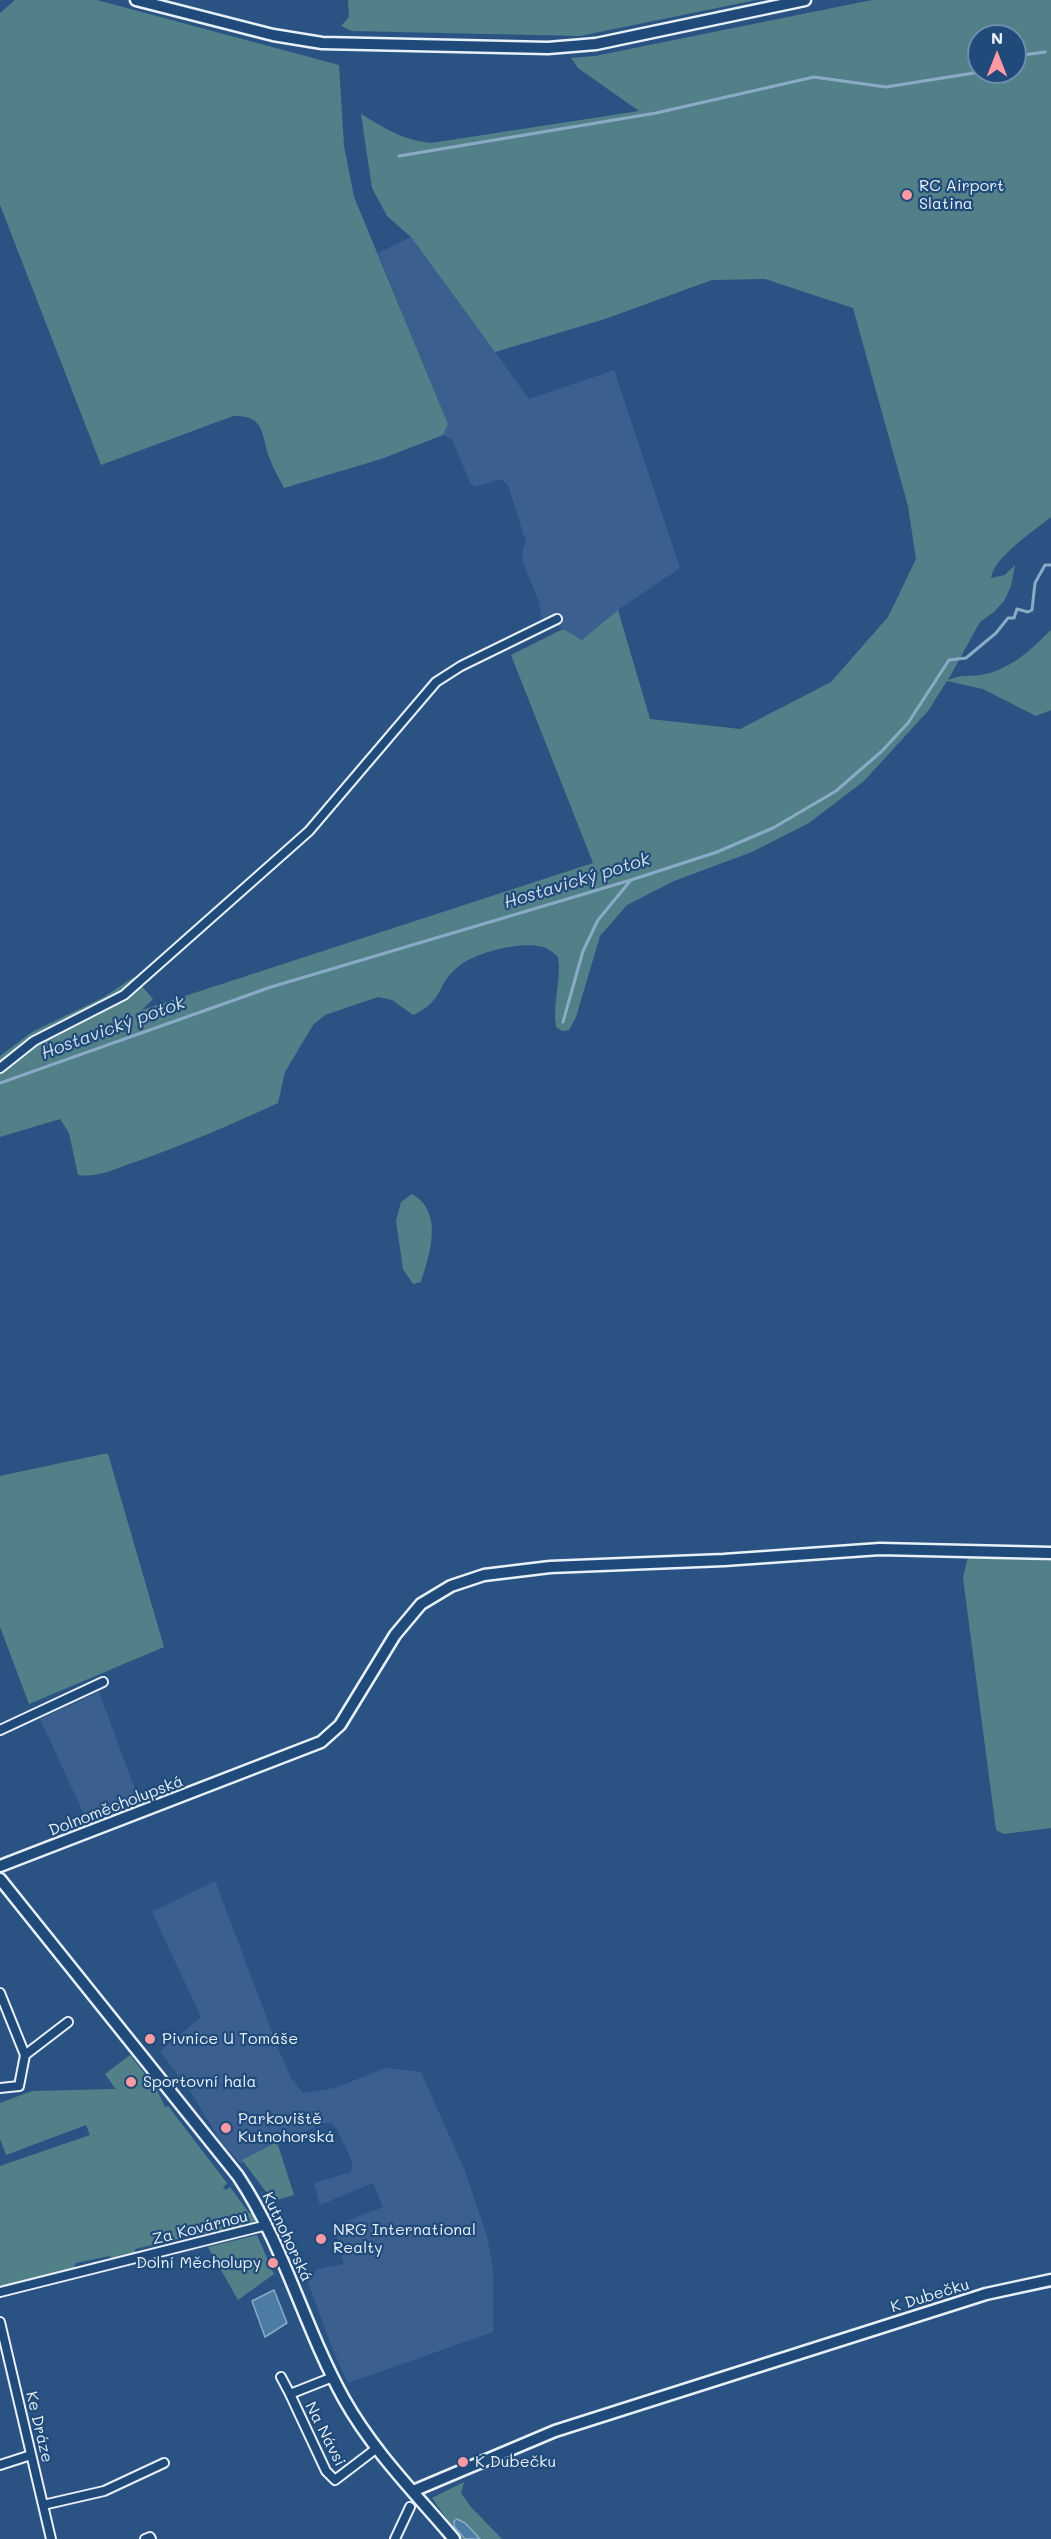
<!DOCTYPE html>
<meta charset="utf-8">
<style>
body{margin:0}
#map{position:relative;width:1051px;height:2539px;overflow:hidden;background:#2a5383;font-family:Mali,sans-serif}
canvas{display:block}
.north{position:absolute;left:967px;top:24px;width:60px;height:60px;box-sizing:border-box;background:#1f4a7a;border:2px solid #6f8dac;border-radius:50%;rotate:0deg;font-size:16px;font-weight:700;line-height:24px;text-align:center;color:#e8f1f8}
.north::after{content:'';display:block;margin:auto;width:21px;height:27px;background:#ff9aa2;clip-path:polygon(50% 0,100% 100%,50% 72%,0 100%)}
</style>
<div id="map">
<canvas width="1051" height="2539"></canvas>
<div class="north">N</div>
</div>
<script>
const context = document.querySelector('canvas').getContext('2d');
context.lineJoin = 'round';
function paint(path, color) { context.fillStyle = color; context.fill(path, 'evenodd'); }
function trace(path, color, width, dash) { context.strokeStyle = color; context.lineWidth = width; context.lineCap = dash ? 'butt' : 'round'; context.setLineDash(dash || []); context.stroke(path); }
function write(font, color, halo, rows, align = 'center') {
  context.font = font + ' Mali,sans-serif'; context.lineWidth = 4.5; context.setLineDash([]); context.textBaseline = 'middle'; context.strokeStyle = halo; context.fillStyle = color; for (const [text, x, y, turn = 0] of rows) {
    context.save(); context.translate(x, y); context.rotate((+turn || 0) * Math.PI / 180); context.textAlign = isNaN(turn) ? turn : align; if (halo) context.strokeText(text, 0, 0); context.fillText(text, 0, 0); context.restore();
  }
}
const built = new Path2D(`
 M 411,237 L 529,399 L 614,370 L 680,568 L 618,610 L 582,640 L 541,617 L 539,602 L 522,560 L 523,549 L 526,542 L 508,485 L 501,479 L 476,487 L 470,483 L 452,439 L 443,435 L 448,424 L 378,253 Z
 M 99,1692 L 140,1803 L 88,1823 L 40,1719 Z
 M 215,1881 L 280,2053 L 291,2078 L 303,2093 L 335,2088 L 386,2068 L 421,2072 L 465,2171 L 487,2236 L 493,2269 L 493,2332 L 348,2383 L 332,2348 L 308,2282 L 317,2269 L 344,2264 L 334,2226 L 383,2207 L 373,2183 L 320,2205 L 314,2183 L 351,2172 L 352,2162 L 337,2129 L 331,2123 L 322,2123 L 241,2164 L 221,2142 L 190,2091 L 160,2051 L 201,2017 L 152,1912 Z`);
const green = new Path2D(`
 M 15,0 L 97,0 L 339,65 L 344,146 L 354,197 L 448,424 L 443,435 L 381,459 L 284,488 C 279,478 273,468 269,457 C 261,433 265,415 233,416 L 101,465 L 0,205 L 0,13 Z
 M 348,0 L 756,0 L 580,36 L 352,31 L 341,26 L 349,17 Z
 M 872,0 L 1051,0 L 1051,517 C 1034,531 994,557 991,578 L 1005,575 L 1015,565 L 1011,586 L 1004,601 L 994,612 L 980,622 L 948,680 C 963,674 965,677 980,675 C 1009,671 1032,649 1051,630 L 1051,710 L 1036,716 L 983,689 L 947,681 L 928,711 L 864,781 L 809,823 L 752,852 L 674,881 L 627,905 L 600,936 L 576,1017 L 569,1030 L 562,1031 L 556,1027 C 552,1004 562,980 558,957 C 554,953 548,948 543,947 C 521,941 477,952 459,966 C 436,983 445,1001 413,1015 L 392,1000 L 378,997 L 325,1015 L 313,1025 L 285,1072 L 278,1103 C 230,1125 182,1146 132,1163 C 115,1169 96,1178 78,1175 L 69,1133 L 60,1119 L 0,1137 L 0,1056 L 32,1032 L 104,997 L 134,977 L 153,999 L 142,1010 L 593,863 L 511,655 L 563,629 L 582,640 L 618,610 L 650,719 L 740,729 L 831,682 L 888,617 L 916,559 L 908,506 L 853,308 L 765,279 L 712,280 L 605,319 L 495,352 L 411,237 L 387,216 L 372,188 L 361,114 C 384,128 403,140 431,143 L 639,111 L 578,68 L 571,58 L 595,56 ZM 979,36 L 1015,36 L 1015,72 L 979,72 Z
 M 412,1194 C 444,1212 430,1254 421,1282 L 413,1284 L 403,1269 L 396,1221 L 401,1202 Z
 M 103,1454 L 108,1454 L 164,1647 L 29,1704 L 0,1627 L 0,1476 Z
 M 968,1557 L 1051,1561 L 1051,1828 L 1004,1834 L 996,1830 L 963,1578 Z
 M 130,2055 L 157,2090 L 165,2107 L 137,2117 L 168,2106 L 227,2183 L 223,2188 L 226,2190 L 230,2187 L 249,2213 L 253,2213 L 256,2218 L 253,2224 L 208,2236 L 204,2233 L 135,2249 L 135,2253 L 112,2258 L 109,2256 L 76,2263 L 73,2269 L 7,2285 L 0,2285 L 0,2166 L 90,2135 L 86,2125 L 6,2155 L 0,2139 L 0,2103 L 32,2091 L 115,2089 L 117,2091 L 105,2074 Z
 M 277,2142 L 294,2195 L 273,2201 L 242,2160 Z
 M 257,2235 L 274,2274 L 238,2300 L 208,2247 Z
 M 464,2482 L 461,2493 L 471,2507 L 502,2539 L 461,2539 L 432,2498 Z`);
const water = new Path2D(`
 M 274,2290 L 287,2323 L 265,2337 L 252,2301 Z
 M 457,2519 L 465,2523 L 480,2539 L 465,2539 L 454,2526 L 454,2521 Z`);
const stream = new Path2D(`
 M 1015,56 L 1045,52
 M 399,156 L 656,113 L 814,77 L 886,87 L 980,72
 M 563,1022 L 583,951 L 598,920 L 631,880
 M 0,1083 L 271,987 L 631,880 L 717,852 L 773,828 L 836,791 L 882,751 L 908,723 L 949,660 L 966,658 L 996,633 L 1008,618 L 1014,618 L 1017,609 L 1028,612 L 1032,610 L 1035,583 L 1045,565 L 1051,565`);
const street = new Path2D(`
 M 0,1068 L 34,1041 L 124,995 L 309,831 L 436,682 L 461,666 L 557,619
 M 0,1730 L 103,1682
 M 0,1993 L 25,2055 L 19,2086 L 0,2088
 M 25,2055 L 68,2022
 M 0,2292 L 267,2225
 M 0,2322 L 51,2539
 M 281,2377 L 290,2394
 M 333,2377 L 290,2394 L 326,2471 L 335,2480 L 377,2448
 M 0,2465 L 31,2455
 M 43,2505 L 104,2491 L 164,2463
 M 145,2539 L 150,2537 L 151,2539
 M 395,2539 L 410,2507`);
const secondary = new Path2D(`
 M 136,0 L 273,35 L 322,43 L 548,48 L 596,44 L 805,0
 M 0,1866 L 321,1742 L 340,1725 L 395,1635 L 421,1604 L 451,1586 L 484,1575 L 550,1567 L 724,1560 L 880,1549 L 1051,1553
 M 0,1879 L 238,2176 C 284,2245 304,2327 344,2399 C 373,2451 416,2494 454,2539
 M 413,2491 L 555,2431 L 986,2294 L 1051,2280`);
const markers = [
 [907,195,6,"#ff9aa2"],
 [150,2039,6,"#ff9aa2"],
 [131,2082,6,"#ff9aa2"],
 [226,2128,6,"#ff9aa2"],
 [321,2239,6,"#ff9aa2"],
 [273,2263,6,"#ff9aa2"],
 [463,2462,6,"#ff9aa2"]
];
const poiNames = [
 ["RC Airport",919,186],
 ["Slatina",919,204],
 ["Pivnice U Tomáše",162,2039],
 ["Sportovní hala",143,2082],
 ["Parkoviště",238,2119],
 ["Kutnohorská",238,2137],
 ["NRG International",333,2230],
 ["Realty",333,2248],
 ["Dolní Měcholupy",261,2263,"right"],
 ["K Dubečku",475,2462]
];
const streetNames = [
 ["Dolnoměcholupská",116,1806,-21],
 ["Za Kovárnou",200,2228,-14],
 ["Kutnohorská",287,2237,65],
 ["K Dubečku",930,2296,-17],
 ["Ke Dráze",39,2427,77],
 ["Na Návsi",325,2434,63]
];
const waterNames = [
 ["Hostavický potok",577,881,-17],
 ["Hostavický potok",113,1028,-20]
];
paint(built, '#3b608f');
paint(green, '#528089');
paint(water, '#4c7ca4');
trace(water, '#8aabc6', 1.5);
trace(stream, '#8aabc6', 3);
trace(street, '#e8f1f8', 12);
trace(secondary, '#e8f1f8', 15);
trace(street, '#1f4a7a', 8);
trace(secondary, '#1f4a7a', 10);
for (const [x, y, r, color] of markers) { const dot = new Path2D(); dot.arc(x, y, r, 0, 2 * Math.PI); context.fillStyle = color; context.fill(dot); trace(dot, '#1f4a7a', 2); }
write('16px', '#e8f1f8', '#1f4a7a', poiNames, 'left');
write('16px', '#e8f1f8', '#1f4a7a', streetNames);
write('italic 18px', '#d1dfeb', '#1f4a7a', waterNames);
</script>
